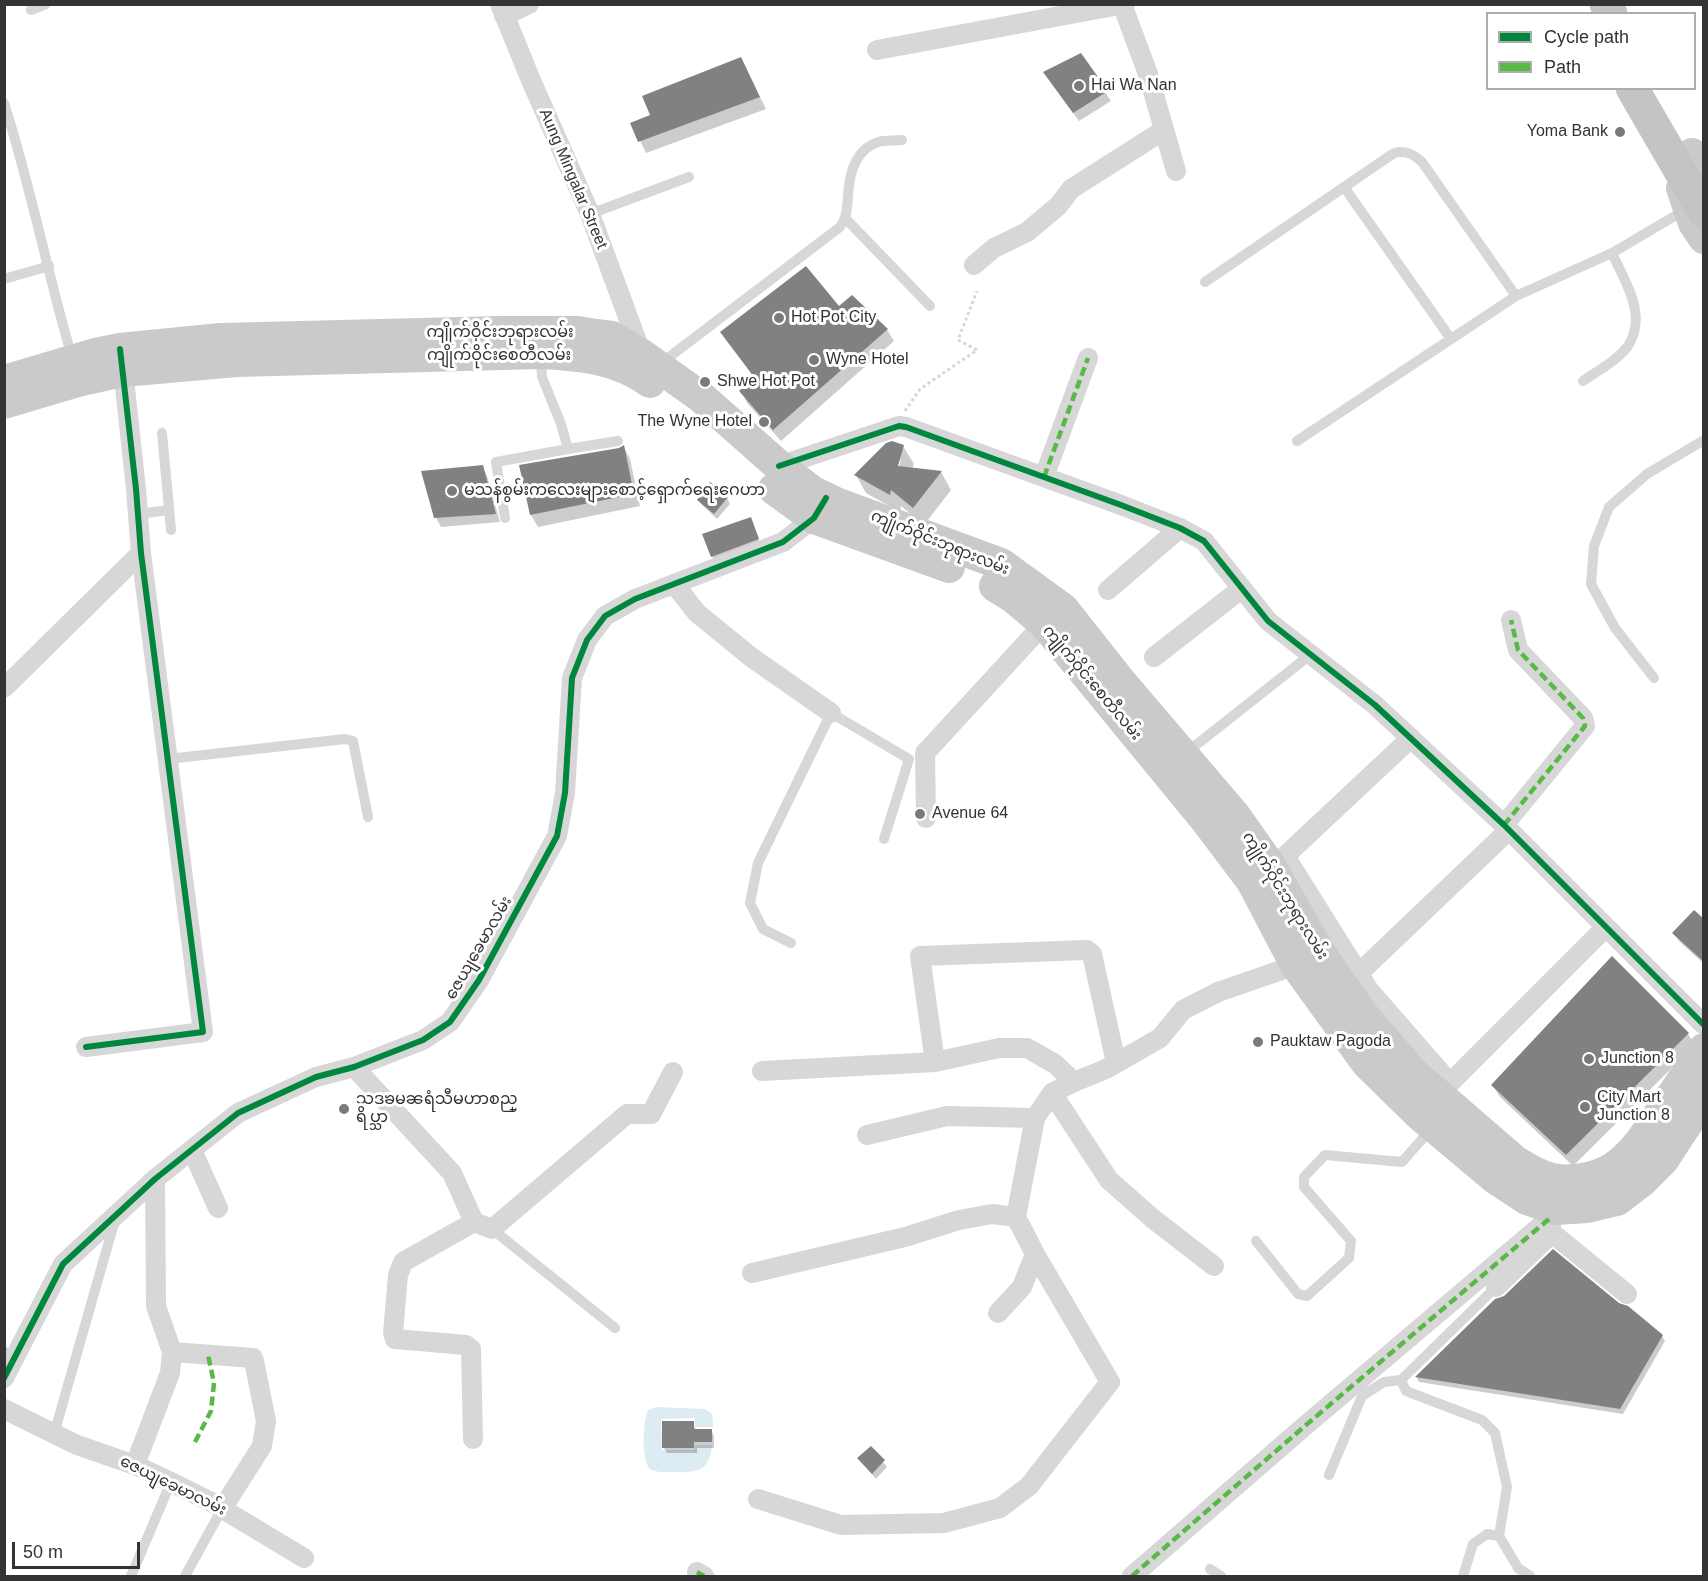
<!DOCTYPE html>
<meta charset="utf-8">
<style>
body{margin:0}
#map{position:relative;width:1708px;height:1581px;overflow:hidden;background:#fff;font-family:Arial,sans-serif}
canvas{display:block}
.frame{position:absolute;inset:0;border:6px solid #333;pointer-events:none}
.legend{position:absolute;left:1486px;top:12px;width:210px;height:78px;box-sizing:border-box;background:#fff;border:2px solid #adadad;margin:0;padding:8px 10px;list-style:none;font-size:18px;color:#333}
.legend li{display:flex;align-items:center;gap:12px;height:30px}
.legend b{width:30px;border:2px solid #adadad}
.scale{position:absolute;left:12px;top:1542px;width:128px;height:27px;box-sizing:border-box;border:3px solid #333;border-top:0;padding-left:8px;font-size:18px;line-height:21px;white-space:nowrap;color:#333;-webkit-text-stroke:4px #fff;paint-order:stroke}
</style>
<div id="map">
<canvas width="1708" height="1581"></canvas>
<div class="frame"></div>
<ul class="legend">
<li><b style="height:8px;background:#00873e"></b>Cycle path</li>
<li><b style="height:8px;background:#58b947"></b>Path</li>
</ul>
<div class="scale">50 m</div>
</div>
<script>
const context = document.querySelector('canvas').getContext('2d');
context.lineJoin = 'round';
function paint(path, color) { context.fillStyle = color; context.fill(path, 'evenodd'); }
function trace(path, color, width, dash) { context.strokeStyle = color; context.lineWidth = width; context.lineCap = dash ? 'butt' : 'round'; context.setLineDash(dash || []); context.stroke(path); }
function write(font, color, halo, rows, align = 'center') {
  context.font = font + ' Arial,"Noto Sans Myanmar",sans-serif'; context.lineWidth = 6; context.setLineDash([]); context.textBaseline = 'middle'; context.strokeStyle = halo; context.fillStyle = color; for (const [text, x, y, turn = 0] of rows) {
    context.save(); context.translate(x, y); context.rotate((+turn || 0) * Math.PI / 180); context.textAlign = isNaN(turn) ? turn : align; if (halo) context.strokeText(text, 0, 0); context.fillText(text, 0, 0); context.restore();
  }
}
const water = new Path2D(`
 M 656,1407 L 705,1409 L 712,1414 C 714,1423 713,1433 712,1442 C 711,1471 698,1473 673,1472 C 666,1472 656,1473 650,1469 C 641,1461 643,1420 648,1410 Z`);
const pier = new Path2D(`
 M 695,1418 L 695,1427 L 716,1427 L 715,1445 L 695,1445 L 695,1450 L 662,1450 L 661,1419 Z`);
const shadow = new Path2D(`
 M 1080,55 L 1111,101 L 1079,121 L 1050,81 Z
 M 747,71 L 766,109 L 646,153 L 632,124 Z
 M 852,297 L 887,330 L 894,341 L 781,441 L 747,403 L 741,391 L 755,379 L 722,332 L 839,308 Z
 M 903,446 L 914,464 L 912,469 L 941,472 L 951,490 L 924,525 L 901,506 L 900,512 L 866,493 L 856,475 ZM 898,460 L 901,460 L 897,473 Z
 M 624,447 L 630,459 L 640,506 L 538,527 L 531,515 Z
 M 482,467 L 487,476 L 500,522 L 441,527 L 436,518 Z
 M 727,498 L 730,504 L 717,519 L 702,505 L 699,500 Z
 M 750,519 L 762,547 L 717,565 L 712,556 Z
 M 1704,921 L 1704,964 L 1679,941 L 1674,933 Z
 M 1688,1034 L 1695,1045 L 1573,1166 L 1500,1097 L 1493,1086 Z
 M 1496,1300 L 1619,1305 L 1662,1336 L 1665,1341 L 1623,1414 L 1419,1382 L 1416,1377 Z
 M 4,1344 L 10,1351 L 4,1362 Z
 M 693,1422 L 696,1430 L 711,1430 L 714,1436 L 714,1448 L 697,1448 L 697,1453 L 667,1453 L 664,1448 Z
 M 871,1448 L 887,1467 L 876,1479 L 859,1459 Z`);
const building = new Path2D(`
 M 1081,53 L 1108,91 L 1073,113 L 1043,72 Z
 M 741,57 L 760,97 L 638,142 L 630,123 L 650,115 L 642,96 Z
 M 806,266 L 839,306 L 852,295 L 888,329 L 773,430 L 739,391 L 754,377 L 720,332 Z
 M 892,441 L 904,445 L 898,466 L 942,471 L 913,508 L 891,490 L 890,495 L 854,475 L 886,443 Z
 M 624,445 L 634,494 L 530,515 L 519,465 L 619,448 Z
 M 483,465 L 496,514 L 434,518 L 421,471 Z
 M 710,482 L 728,497 L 714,514 L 697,500 Z
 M 751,517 L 759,539 L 711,557 L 702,534 Z
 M 1694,910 L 1704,919 L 1704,962 L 1672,933 Z
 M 1612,956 L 1689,1033 L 1566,1155 L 1491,1085 Z
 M 1553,1249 L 1619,1303 L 1628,1306 L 1663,1335 L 1620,1409 L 1415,1377 L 1495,1299 L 1504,1296 Z
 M 662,1421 L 694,1421 L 694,1429 L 712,1429 L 712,1442 L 694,1442 L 694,1448 L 662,1448 Z
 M 871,1446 L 885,1460 L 872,1474 L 857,1458 Z`);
const path = new Path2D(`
 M 905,411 L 920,389 L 977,350 L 958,340 L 977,291`);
const lane = new Path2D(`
 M 31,10 L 46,4
 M 4,103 C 31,186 47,273 72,357
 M 1344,187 L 1451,339
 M 590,214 L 689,177
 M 846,219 L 930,306
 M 4,279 L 49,266
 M 1205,282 L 1394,153 C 1406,150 1413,154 1422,162 L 1516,296
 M 660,364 L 840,227 C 847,217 847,209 848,196 C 849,175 854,150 878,142 C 885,140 894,141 902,140
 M 1583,381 C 1597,371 1618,360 1628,346 C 1648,315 1625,282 1612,253
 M 162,433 L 171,530
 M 1297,441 L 1516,296 L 1612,253 L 1685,210
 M 568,449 L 618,441
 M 138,514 L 169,510
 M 505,518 L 496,462 L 568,449 L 561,424 L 542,377 L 541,356
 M 1654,678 L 1615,628 L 1591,584 L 1594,546 L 1609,507 L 1647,474 L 1704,440
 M 1186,753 L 1310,655
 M 168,759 L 345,739 L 353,741 L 368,817
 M 791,943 L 763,929 L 750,903 L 758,863 L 831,713 L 909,759 L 884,839
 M 492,1229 L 615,1328
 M 1256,1241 L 1298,1294 L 1307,1296 L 1349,1258 L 1351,1241 L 1304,1187 L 1304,1177 L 1325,1155 L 1402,1162 L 1431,1129
 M 1496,1287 L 1401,1380 L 1406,1391 L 1482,1420 L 1495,1433 L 1507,1487 L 1499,1536 L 1518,1568 L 1530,1576
 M 54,1434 L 115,1220
 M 1329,1475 L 1362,1396 L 1384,1382 L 1401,1380
 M 1210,1569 L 1221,1576
 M 131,1576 L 171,1482
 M 185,1576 L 222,1509
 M 1463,1576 L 1473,1544 L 1487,1534 L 1499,1536`);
const street = new Path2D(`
 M 500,4 L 530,78 L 590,214 L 642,355
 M 1122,4 L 1148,74 L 1176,171
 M 504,16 L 529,4
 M 877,50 L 1125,4
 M 974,265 L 994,248 L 1027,232 L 1058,206 L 1071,189 L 1164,130
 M 779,466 L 899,426 L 906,427 L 1121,505 L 1180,528 L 1204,541 L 1268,621 L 1375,705 L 1504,825 L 1704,1025
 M 1044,477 L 1088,358
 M 674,584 L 697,613 L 751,657 L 831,713
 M 1108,590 L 1180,528
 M 1154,657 L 1241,589
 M 4,688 L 141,553
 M 1411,738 L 1285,856 L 1369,990 L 1450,1083 L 1605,928
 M 926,818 L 925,753 L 1052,615
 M 1504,825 L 1585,726 L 1583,718 L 1518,650 L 1511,620
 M 1358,974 L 1509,830
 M 86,1047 L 203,1032 L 141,553 L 136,489 L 122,360
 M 935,1062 L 920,956 L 1087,950 L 1092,954 L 1116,1063
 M 354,1067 L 452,1173 L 474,1222 L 492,1229 L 627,1114 L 651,1114 L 673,1072
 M 762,1071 L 935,1062 L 999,1048 L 1027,1048 L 1055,1064 L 1074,1082 L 1106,1069 L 1160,1038 L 1183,1010 L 1218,992 L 1296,965 L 1305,959
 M 1052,1093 L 1109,1180 L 1152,1218 L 1214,1266
 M 867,1135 L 947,1116 L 1035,1118
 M 192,1150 L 218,1208
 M 1552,1233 L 1627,1294
 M 752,1273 L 905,1237 L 959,1220 L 992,1214 L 1016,1217 L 1035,1118 L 1052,1093 L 1074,1082
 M 1496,1287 L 1552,1233 L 1551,1227
 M 998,1313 L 1022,1287 L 1035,1254 L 1016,1217
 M 172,1352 L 253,1358 L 254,1361 L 266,1421 L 262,1446 L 222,1509
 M 4,1378 L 63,1264 L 155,1179 L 238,1113 L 316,1077 L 354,1067 L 423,1040 L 450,1022 L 479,980 L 557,836 L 565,793 L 572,678 L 587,640 L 605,616 L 635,599 L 783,542 L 814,518 L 818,511
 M 4,1409 L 77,1445 L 135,1465 L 171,1482 L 211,1502 L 304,1558
 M 473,1439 L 471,1349 L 466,1345 L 395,1339 L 393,1333 L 398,1275 L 403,1262 L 474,1222
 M 135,1465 L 170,1373 L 172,1352 L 156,1306 L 155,1179
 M 758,1499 L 841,1525 L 944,1523 L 1000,1508 L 1029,1486 L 1110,1382 L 1035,1254
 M 697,1572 L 704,1576
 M 1132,1576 L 1306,1425 L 1549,1219`);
const primary = new Path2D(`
 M 1692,154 L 1704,166
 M 1682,188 L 1694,223 L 1704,238
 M 4,381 L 95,354 L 120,349 L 221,339 L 500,332 L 578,332 L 596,335 L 612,337 L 642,355 L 701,397 L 779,466 L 813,492 L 836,503 L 1001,564 L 1063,609 L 1119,680 L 1235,816 L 1271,867 L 1319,952 L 1363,1015 L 1412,1072 L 1515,1161 C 1528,1169 1542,1178 1558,1180 C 1575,1182 1599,1177 1613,1168 C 1624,1161 1633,1151 1641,1141 L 1704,1049
 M 4,403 L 78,381 L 123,371 L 236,361 L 541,353 C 580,355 618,358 650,382
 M 774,489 L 814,518 L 949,567
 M 995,586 L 1013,597 L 1045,624 L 1206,820 L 1252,881 L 1296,965 L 1367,1063 L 1420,1115 L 1495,1178 L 1527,1199 L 1556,1209 L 1587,1207 L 1617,1200 L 1643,1180 L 1663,1160 L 1704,1097`);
const highway = new Path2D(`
 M 1606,4 L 1611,14
 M 1632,88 L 1704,212`);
const quiet = new Path2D(`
 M 1044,477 L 1088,358
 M 1504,825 L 1585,726 L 1583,718 L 1518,650 L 1511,620
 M 195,1442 L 211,1411 L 214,1383 L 208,1355
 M 697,1572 L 704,1576
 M 1132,1576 L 1306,1425 L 1549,1219`);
const cycleway = new Path2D(`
 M 779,466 L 899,426 L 906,427 L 1121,505 L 1180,528 L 1204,541 L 1268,621 L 1375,705 L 1504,825 L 1704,1025
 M 86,1047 L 203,1032 L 141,553 L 136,489 L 120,349
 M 4,1378 L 63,1264 L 155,1179 L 238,1113 L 316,1077 L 354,1067 L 423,1040 L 450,1022 L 479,980 L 557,836 L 565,793 L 572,678 L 587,640 L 605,616 L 635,599 L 783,542 L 814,518 L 826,498`);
const markers = [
 [1079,86,6,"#7a7a7a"],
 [1620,132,6,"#7a7a7a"],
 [779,318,6,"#7a7a7a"],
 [814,360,6,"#7a7a7a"],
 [705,382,6,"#7a7a7a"],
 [764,422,6,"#7a7a7a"],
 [452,491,6,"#7a7a7a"],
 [920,814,6,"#7a7a7a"],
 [1258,1042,6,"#7a7a7a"],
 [1589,1059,6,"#7a7a7a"],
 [1585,1107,6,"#7a7a7a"],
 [344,1109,6,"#7a7a7a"]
];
const poiNames = [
 ["Hai Wa Nan",1091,86],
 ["Yoma Bank",1608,132,"right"],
 ["Hot Pot City",791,318],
 ["Wyne Hotel",826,360],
 ["Shwe Hot Pot",717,382],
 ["The Wyne Hotel",752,422,"right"],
 ["မသန်စွမ်းကလေးများစောင့်ရှောက်ရေးဂေဟာ",464,491],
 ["Avenue 64",932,814],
 ["Pauktaw Pagoda",1270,1042],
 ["Junction 8",1601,1059],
 ["City Mart",1597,1098],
 ["Junction 8",1597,1116],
 ["သဒၶမၼရံသီမဟာစည္",356,1100],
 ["ရိပ္သာ",356,1118]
];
const streetNames = [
 ["Aung Mingalar Street",573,179,67],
 ["ကျိုက်ဝိုင်းဘုရားလမ်း",500,333],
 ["ကျိုက်ဝိုင်းစေတီလမ်း",499,356],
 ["ကျိုက်ဝိုင်းဘုရားလမ်း",940,543,22],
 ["ကျိုက်ဝိုင်းစေတီလမ်း",1092,683,50],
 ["ကျိုက်ဝိုင်းဘုရားလမ်း",1285,896,58],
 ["ဇေယျခေမာလမ်း",479,948,-60],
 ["ဇေယျခေမာလမ်း",173,1486,26]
];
paint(water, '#ddebf3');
paint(pier, '#fff');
paint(shadow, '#0003');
paint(building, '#818181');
trace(path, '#d6d6d6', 3, [3, 3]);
trace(lane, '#d7d7d7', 10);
trace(street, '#d7d7d7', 20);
trace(primary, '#cacaca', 32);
trace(highway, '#c4c4c4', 33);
trace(quiet, '#58b947', 4.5, [9, 4.5]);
trace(cycleway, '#00873e', 6);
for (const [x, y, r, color] of markers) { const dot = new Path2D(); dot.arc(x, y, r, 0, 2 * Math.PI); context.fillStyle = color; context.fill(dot); trace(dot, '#fff', 2); }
write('16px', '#333', '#fff', poiNames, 'left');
write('16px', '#333', '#fff', streetNames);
</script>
